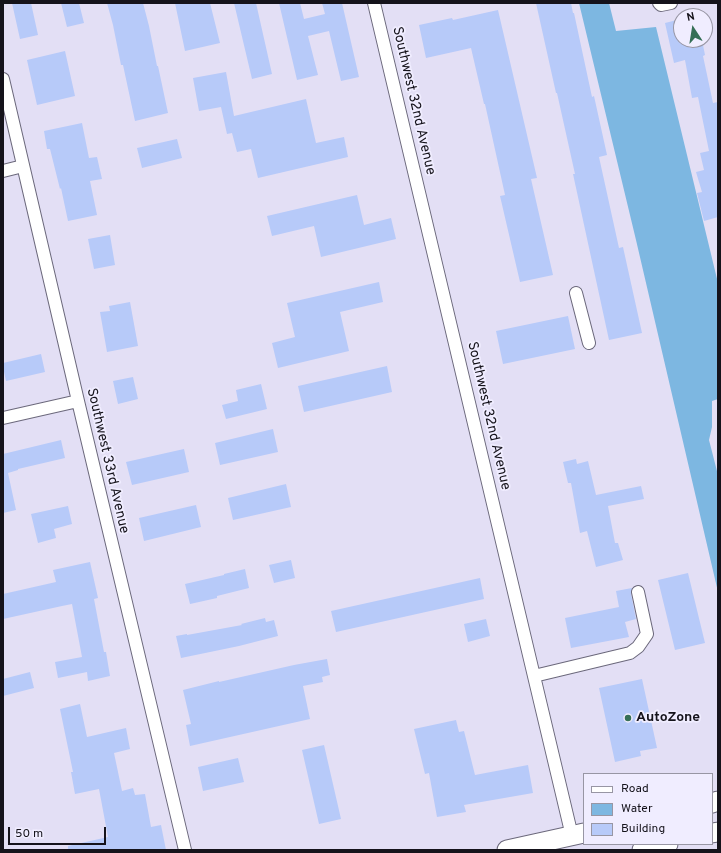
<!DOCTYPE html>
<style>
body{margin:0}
#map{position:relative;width:721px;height:853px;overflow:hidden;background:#e3dff5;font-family:Overpass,sans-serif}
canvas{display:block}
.frame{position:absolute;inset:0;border:4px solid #15131b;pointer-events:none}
.legend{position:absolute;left:583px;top:773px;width:130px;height:72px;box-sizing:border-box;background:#f0edff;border:1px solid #9896a4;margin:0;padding:5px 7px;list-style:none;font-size:12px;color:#15131b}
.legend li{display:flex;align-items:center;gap:8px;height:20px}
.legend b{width:20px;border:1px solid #9896a4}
.north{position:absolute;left:673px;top:8px;width:40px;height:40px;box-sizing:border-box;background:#f0edff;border:1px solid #9896a4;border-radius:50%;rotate:348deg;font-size:11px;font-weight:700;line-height:16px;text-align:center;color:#15131b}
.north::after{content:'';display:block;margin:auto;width:14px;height:18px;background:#366f57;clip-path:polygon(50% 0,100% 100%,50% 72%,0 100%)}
.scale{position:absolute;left:8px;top:827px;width:98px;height:18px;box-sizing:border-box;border:2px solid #15131b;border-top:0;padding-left:5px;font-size:12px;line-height:14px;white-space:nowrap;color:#15131b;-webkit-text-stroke:3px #f0edff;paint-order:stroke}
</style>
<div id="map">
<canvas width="721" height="853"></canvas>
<div class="frame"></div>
<ul class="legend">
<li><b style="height:5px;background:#fff"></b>Road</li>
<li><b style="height:11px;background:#7db7e1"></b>Water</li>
<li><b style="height:11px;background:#b7caf9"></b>Building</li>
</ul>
<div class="north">N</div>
<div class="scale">50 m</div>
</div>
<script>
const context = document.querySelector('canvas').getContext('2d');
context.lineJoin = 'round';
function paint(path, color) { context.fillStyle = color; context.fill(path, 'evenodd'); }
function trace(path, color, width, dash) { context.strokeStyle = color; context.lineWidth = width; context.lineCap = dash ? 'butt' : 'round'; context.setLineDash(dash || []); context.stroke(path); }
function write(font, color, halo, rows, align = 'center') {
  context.font = font + ' Overpass,sans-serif'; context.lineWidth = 3.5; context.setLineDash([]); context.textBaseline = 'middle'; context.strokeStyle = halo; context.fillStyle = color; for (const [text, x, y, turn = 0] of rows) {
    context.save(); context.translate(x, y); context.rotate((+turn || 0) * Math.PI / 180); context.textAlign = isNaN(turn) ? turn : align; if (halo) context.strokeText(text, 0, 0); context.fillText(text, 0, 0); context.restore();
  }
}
const water = new Path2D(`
 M 579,3 L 609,3 L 616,31 L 656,27 L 718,283 L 718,399 L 712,401 L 712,427 L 709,440 L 718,475 L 718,592 L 636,240 Z`);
const building = new Path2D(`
 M 12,3 L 31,3 L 38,35 L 20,39 Z
 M 61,3 L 79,3 L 84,23 L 67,27 Z
 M 107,3 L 143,3 L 149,26 L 157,66 L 158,66 L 168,113 L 135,121 L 123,65 L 121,65 L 113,25 Z
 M 175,3 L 210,3 L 220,43 L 185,51 Z
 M 234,3 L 256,3 L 272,74 L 252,79 Z
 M 279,3 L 300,3 L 304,19 L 325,14 L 322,3 L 342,3 L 359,77 L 341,81 L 329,31 L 308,36 L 318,75 L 297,80 Z
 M 536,3 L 571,3 L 573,13 L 574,13 L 592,97 L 594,96 L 607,155 L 599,157 L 619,248 L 623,247 L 642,333 L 609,340 L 573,174 L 575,174 L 557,93 L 556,93 Z
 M 498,10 L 537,178 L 531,179 L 553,275 L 520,282 L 500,196 L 505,195 L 485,104 L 484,104 L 471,48 L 426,58 L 419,25 L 452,18 L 453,20 Z
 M 681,19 L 681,40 L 702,40 L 705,55 L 703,56 L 713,103 L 718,102 L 718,217 L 704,221 L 697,193 L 702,192 L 696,172 L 704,170 L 700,153 L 709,151 L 698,97 L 692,98 L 685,60 L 674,63 L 665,23 Z
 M 65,51 L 75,96 L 37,105 L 27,60 Z
 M 226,72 L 234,116 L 306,99 L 316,143 L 344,137 L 348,157 L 258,178 L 251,149 L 237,152 L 232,133 L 227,134 L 221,107 L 199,111 L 193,78 Z
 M 82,123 L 89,158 L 97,157 L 102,179 L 90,181 L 97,215 L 68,221 L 61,188 L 60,189 L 50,149 L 47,149 L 44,131 Z
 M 177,139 L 182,158 L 142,168 L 137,148 Z
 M 357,195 L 364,225 L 391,218 L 396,239 L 321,257 L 314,226 L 272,236 L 267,216 Z
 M 110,235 L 115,265 L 94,269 L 88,239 Z
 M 379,282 L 383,302 L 340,312 L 349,351 L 278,368 L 272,343 L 295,337 L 287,303 Z
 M 130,302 L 138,346 L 107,352 L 100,312 L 110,311 L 109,306 Z
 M 568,316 L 575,349 L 503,364 L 496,331 Z
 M 41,354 L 45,372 L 6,381 L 3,367 L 3,363 Z
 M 387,366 L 392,392 L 304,412 L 298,386 Z
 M 133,377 L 138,399 L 118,404 L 113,381 Z
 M 261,384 L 267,409 L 226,419 L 222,405 L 238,401 L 236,390 Z
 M 273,429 L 278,452 L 220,465 L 215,443 Z
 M 61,440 L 65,458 L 18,469 L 18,470 L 8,473 L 16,510 L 3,513 L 3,454 Z
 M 184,449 L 189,472 L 132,485 L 126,462 Z
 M 576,459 L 577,464 L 588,461 L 596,495 L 641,486 L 644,499 L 608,506 L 615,543 L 618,543 L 623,560 L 596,567 L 587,531 L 580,533 L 571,483 L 568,483 L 563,462 Z
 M 286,484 L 291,507 L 233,520 L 228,498 Z
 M 196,505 L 201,527 L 144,541 L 139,518 Z
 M 68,506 L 72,524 L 54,529 L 56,538 L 38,543 L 31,514 Z
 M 291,560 L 295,578 L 274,583 L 269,565 Z
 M 90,562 L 98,598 L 94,599 L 104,652 L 106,652 L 110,676 L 88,681 L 87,672 L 58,678 L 55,662 L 82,657 L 72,604 L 62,606 L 3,619 L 3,594 L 56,582 L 53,570 Z
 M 245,569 L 249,588 L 217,596 L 217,598 L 190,604 L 185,584 L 224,575 L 224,574 Z
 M 688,573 L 705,643 L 675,650 L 658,580 Z
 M 480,578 L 484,599 L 336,632 L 331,611 Z
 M 632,588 L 631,594 L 636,619 L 625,622 L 629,637 L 571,648 L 565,618 L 619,607 L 616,591 Z
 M 265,618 L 266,622 L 274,620 L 278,636 L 239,646 L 181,658 L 176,636 L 187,634 L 187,635 L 242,625 L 241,624 Z
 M 486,619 L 490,636 L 468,642 L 464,624 Z
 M 327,659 L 330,675 L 322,677 L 323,682 L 303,686 L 310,719 L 190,746 L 186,725 L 191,724 L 183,690 L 219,681 L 219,682 L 294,665 Z
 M 30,672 L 34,688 L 3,696 L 3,679 Z
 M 642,679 L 657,748 L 640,751 L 641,756 L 615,762 L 599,688 Z
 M 80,704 L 87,737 L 126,728 L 130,749 L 114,753 L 122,791 L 133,788 L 135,795 L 145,794 L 151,827 L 161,825 L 166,850 L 68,850 L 68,846 L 108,837 L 99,789 L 75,794 L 71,772 L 73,772 L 60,709 Z
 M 456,720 L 459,732 L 464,731 L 475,775 L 528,765 L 533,793 L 464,805 L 466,812 L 437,817 L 429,773 L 425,774 L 414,729 Z
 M 324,745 L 341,819 L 319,824 L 302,750 Z
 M 238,758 L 244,782 L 203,791 L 198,767 Z`);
const street = new Path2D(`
 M 374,3 L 572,836
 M 659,3 L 661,5 L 671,3
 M 3,79 L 78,401 L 185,850
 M 3,171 L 23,166
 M 576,293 L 589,343
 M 3,418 L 78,401
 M 534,676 L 630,653 L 638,647 L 647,634 L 638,592`);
const primary = new Path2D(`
 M 712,803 L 718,801
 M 712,833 L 718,832
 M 507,850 L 584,833
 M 642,850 L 668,844`);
const markers = [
 [628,718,4,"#366f57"]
];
const streetNames = [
 ["Southwest 32nd Avenue",413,101,77],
 ["Southwest 32nd Avenue",488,416,77],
 ["Southwest 33rd Avenue",107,461,77]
];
const poiNames = [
 ["AutoZone",636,718]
];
paint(water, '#7db7e1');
paint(building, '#b7caf9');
trace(street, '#6b687b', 14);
trace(primary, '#6b687b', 21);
trace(street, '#fff', 12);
trace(primary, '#fff', 19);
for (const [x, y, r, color] of markers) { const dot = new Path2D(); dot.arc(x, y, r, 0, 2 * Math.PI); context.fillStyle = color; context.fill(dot); trace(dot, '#f0edff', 1.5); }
write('14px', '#15131b', '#f0edff', streetNames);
write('bold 14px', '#15131b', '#f0edff', poiNames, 'left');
</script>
